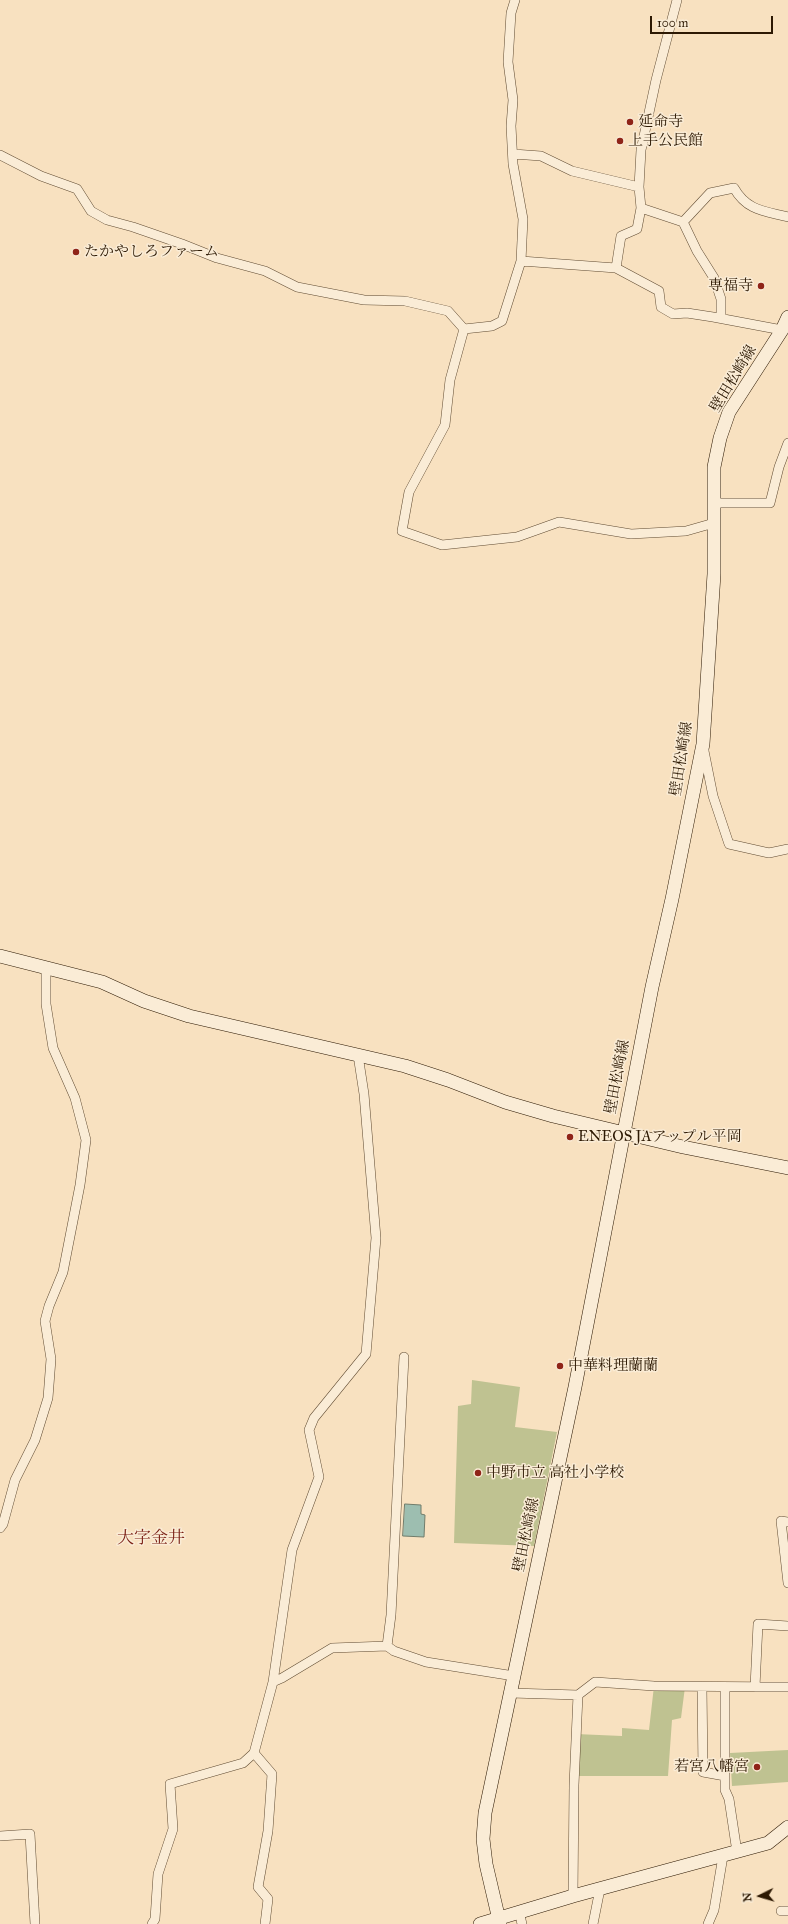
<!DOCTYPE html>
<meta charset="utf-8">
<style>
body{margin:0}
#map{position:relative;width:788px;height:1924px;overflow:hidden;background:#f8e1c0;font-family:"IM FELL Great Primer",serif}
canvas{display:block}
.north{position:absolute;left:740px;top:1876px;width:40px;height:40px;-webkit-text-stroke:3px #faecd6;paint-order:stroke;rotate:265deg;font-size:11px;font-weight:700;line-height:16px;text-align:center;color:#2d1903}
.north::after{content:'';display:block;margin:auto;width:14px;height:18px;background:#2d1903;clip-path:polygon(50% 0,100% 100%,50% 72%,0 100%)}
.scale{position:absolute;left:650px;top:16px;width:123px;height:18px;box-sizing:border-box;border:2px solid #2d1903;border-top:0;padding-left:5px;font-size:12px;line-height:14px;white-space:nowrap;color:#2d1903;-webkit-text-stroke:3px #faecd6;paint-order:stroke}
</style>
<div id="map">
<canvas width="788" height="1924"></canvas>
<div class="north">N</div>
<div class="scale">100 m</div>
</div>
<script>
const context = document.querySelector('canvas').getContext('2d');
context.lineJoin = 'round';
function paint(path, color) { context.fillStyle = color; context.fill(path, 'evenodd'); }
function trace(path, color, width, dash) { context.strokeStyle = color; context.lineWidth = width; context.lineCap = dash ? 'butt' : 'round'; context.setLineDash(dash || []); context.stroke(path); }
function write(font, color, halo, rows, align = 'center') {
  context.font = font + ' "IM FELL Great Primer","Noto Serif JP",serif'; context.lineWidth = 3; context.setLineDash([]); context.textBaseline = 'middle'; context.strokeStyle = halo; context.fillStyle = color; for (const [text, x, y, turn = 0] of rows) {
    context.save(); context.translate(x, y); context.rotate((+turn || 0) * Math.PI / 180); context.textAlign = isNaN(turn) ? turn : align; if (halo) context.strokeText(text, 0, 0); context.fillText(text, 0, 0); context.restore();
  }
}
const green = new Path2D(`
 M 472,1380 L 520,1387 L 515,1427 L 557,1432 L 534,1546 L 454,1543 L 458,1406 L 471,1404 Z
 M 654,1686 L 685,1687 L 681,1718 L 672,1720 L 668,1776 L 574,1776 L 576,1734 L 622,1736 L 622,1728 L 649,1730 Z
 M 788,1750 L 788,1782 L 732,1786 L 730,1753 Z`);
const water = new Path2D(`
 M 405,1504 L 421,1505 L 421,1514 L 425,1515 L 424,1537 L 403,1536 Z`);
const street = new Path2D(`
 M 515,0 L 511,13 L 508,62 L 513,100 L 511,126 L 513,164 L 523,219 L 521,261 L 502,321 L 492,326 L 464,329 L 450,380 L 445,425 L 409,492 L 402,531 L 442,545 L 517,537 L 559,522 L 631,534 L 686,531 L 714,523
 M 513,154 L 541,156 L 572,171 L 639,187
 M 0,155 L 41,176 L 77,189 L 91,211 L 107,220 L 133,227 L 182,244 L 217,258 L 265,271 L 297,287 L 364,300 L 405,301 L 448,311 L 464,329
 M 641,208 L 683,222 L 697,251 L 714,278 L 721,299 L 721,318
 M 683,222 L 710,193 L 734,188 C 747,211 765,211 788,217
 M 521,261 L 616,268 L 659,291 L 661,307 L 673,314 L 687,313 L 713,317 L 782,330
 M 616,268 L 621,236 L 637,229 L 641,208 L 639,187 L 641,150 L 656,80 L 677,0
 M 714,503 L 770,503 L 779,467 L 788,443
 M 704,751 L 713,796 L 729,844 L 769,853 L 788,849
 M 788,1522 L 781,1521 L 788,1583
 M 0,1528 L 3,1524 L 15,1480 L 35,1440 L 48,1398 L 51,1359 L 45,1321 L 49,1306 L 63,1272 L 80,1185 L 86,1140 L 75,1098 L 53,1048 L 46,1004 L 46,968
 M 387,1646 L 391,1615 L 404,1357
 M 273,1682 L 282,1678 L 332,1648 L 387,1646 L 394,1651 L 426,1662 L 514,1676
 M 702,1687 L 703,1772 L 725,1776
 M 725,1687 L 725,1790 L 729,1799 L 737,1852
 M 755,1687 L 758,1624 L 788,1626
 M 511,1693 L 578,1695 L 595,1682 L 654,1686 L 788,1687
 M 0,1836 L 30,1834 L 35,1924
 M 573,1896 L 574,1785 L 578,1695
 M 519,1911 L 522,1924
 M 781,1911 L 788,1911
 M 152,1924 L 155,1919 L 158,1874 L 173,1829 L 170,1784 L 243,1763 L 254,1753
 M 265,1924 L 268,1899 L 258,1887 L 268,1831 L 272,1774 L 254,1753 L 273,1682 L 292,1550 L 319,1477 L 309,1430 L 314,1418 L 366,1354 L 376,1238 L 364,1094 L 358,1055
 M 593,1924 L 600,1889
 M 708,1924 L 714,1910 L 723,1856`);
const secondary = new Path2D(`
 M 0,956 L 102,982 L 144,1001 L 189,1016 L 405,1066 L 448,1080 L 505,1102 L 553,1116 L 683,1147 L 788,1168
 M 480,1924 L 573,1896 L 768,1843 L 788,1827
 M 500,1924 L 486,1864 L 483,1839 L 485,1813 L 575,1387 L 652,987 L 672,899 L 703,744 L 714,574 L 714,467 L 720,438 L 729,412 L 782,330 L 788,317`);
const markers = [
 [630,122,4,"#8f2418"],
 [620,141,4,"#8f2418"],
 [76,252,4,"#8f2418"],
 [761,286,4,"#8f2418"],
 [570,1137,4,"#8f2418"],
 [560,1366,4,"#8f2418"],
 [478,1473,4,"#8f2418"],
 [757,1767,4,"#8f2418"]
];
const poiNames = [
 ["延命寺",638,122],
 ["上手公民館",628,141],
 ["たかやしろファーム",84,252],
 ["専福寺",753,286,"right"],
 ["ENEOS JAアップル平岡",578,1137],
 ["中華料理蘭蘭",568,1366],
 ["中野市立 高社小学校",486,1473],
 ["若宮八幡宮",749,1767,"right"]
];
const streetNames = [
 ["壁田松崎線",734,379,-59],
 ["壁田松崎線",682,759,-81],
 ["壁田松崎線",618,1077,-79],
 ["壁田松崎線",527,1535,-78]
];
const quarterNames = [
 ["大字金井",151,1539]
];
paint(green, '#bfc291');
paint(water, '#9dbeb0');
trace(water, '#707c6b', 1);
trace(street, '#604b32', 10);
trace(secondary, '#2d1903', 14);
trace(street, '#faecd6', 9);
trace(secondary, '#faecd6', 13);
for (const [x, y, r, color] of markers) { const dot = new Path2D(); dot.arc(x, y, r, 0, 2 * Math.PI); context.fillStyle = color; context.fill(dot); trace(dot, '#faecd6', 1.5); }
write('15px', '#2d1903', '#faecd6', poiNames, 'left');
write('15px', '#2d1903', '#faecd6', streetNames);
write('17px', '#7a1f14', '#faecd6', quarterNames);
</script>
